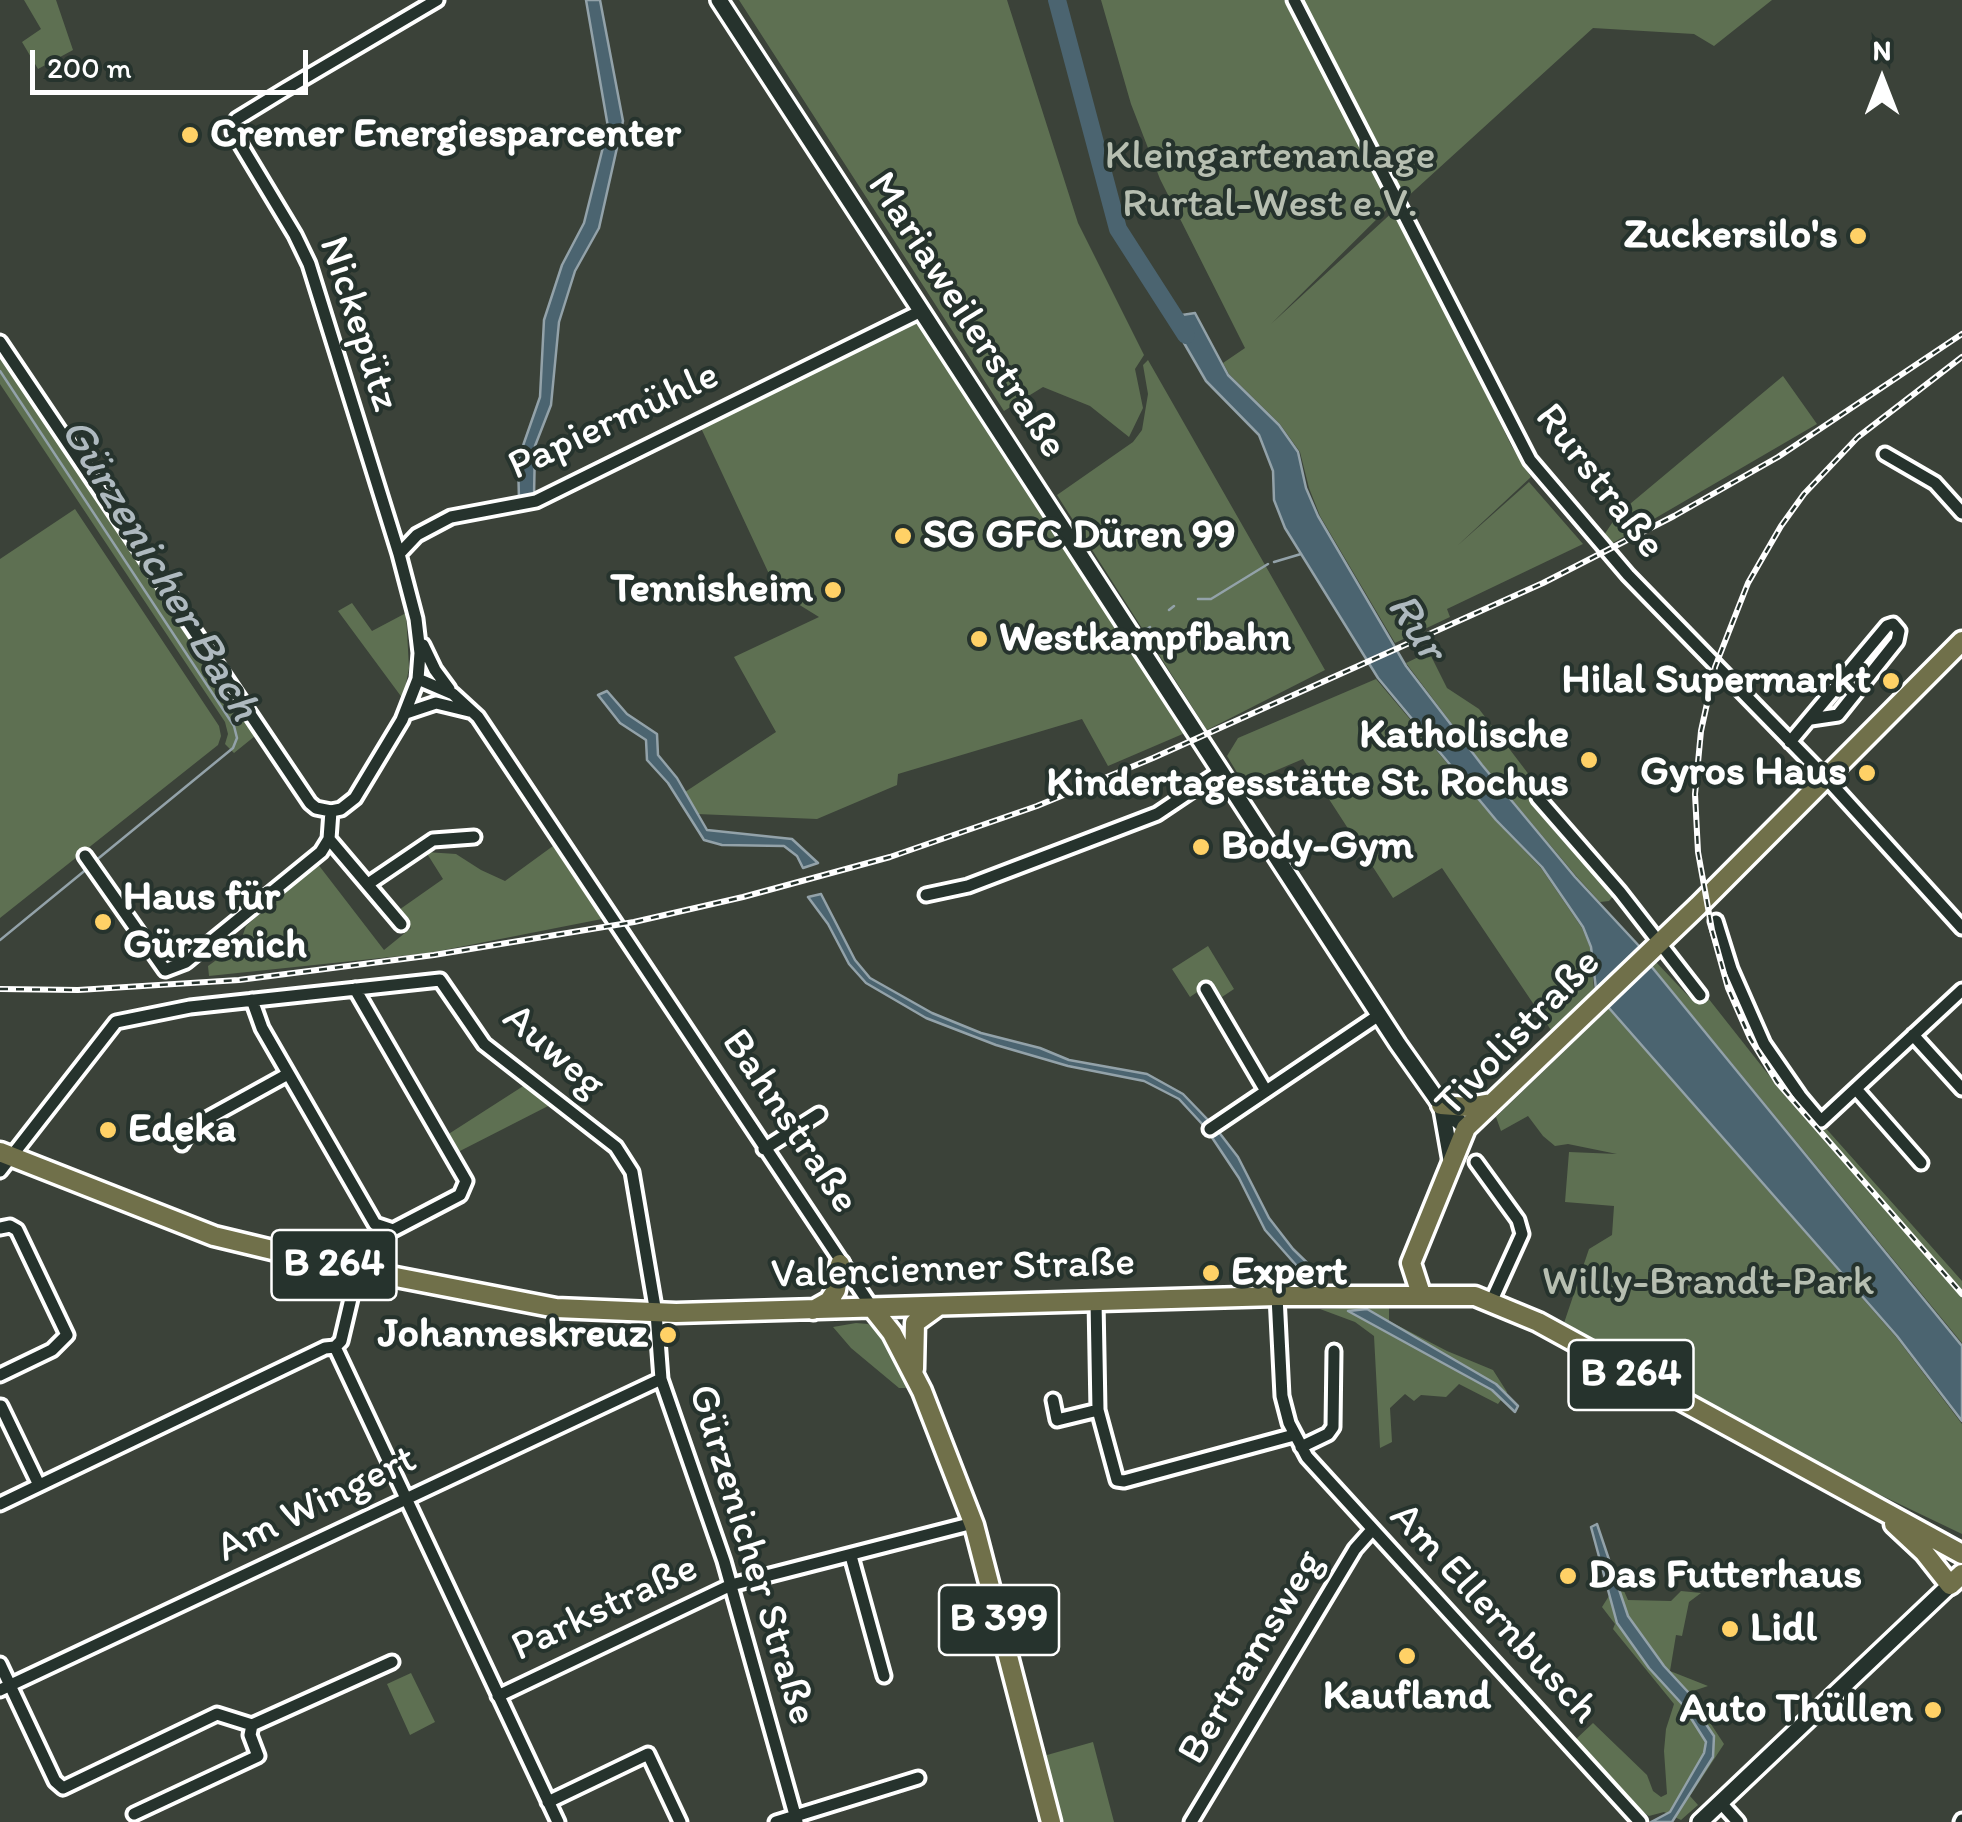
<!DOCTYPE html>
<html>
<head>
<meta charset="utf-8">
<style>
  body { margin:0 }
  #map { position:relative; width:1962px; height:1822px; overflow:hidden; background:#3b4239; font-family:Itim,sans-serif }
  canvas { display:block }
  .north { position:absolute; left:1832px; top:30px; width:100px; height:100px; -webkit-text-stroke:8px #26332d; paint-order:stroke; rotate:0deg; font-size:28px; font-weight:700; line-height:40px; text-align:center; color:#fff }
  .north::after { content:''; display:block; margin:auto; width:35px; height:45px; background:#fff; clip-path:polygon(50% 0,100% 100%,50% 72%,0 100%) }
  .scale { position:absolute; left:30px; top:50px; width:278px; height:45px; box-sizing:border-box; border:5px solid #fff; border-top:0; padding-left:12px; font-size:30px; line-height:35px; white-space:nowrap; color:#fff; -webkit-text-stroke:8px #26332d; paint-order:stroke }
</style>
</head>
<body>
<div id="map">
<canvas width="1962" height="1822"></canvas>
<div class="north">N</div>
<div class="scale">200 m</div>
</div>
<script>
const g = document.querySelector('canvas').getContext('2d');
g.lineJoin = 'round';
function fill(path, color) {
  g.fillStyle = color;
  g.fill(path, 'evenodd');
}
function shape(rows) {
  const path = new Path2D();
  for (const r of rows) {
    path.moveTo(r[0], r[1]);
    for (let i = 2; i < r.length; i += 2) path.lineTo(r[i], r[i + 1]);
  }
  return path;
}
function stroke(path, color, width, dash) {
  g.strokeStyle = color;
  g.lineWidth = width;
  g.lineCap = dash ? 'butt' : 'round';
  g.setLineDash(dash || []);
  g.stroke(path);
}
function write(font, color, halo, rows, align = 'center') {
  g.font = font + ' Itim,sans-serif';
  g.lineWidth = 8;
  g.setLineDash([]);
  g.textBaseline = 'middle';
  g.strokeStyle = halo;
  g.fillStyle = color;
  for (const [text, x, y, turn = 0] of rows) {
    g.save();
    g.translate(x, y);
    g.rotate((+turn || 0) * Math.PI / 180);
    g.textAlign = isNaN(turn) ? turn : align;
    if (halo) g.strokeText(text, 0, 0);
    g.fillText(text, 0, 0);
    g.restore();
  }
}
const green = shape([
  [24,0,56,0,73,50,38,69,22,42,41,29],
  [739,0,1007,0,1078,223,1144,355,1135,369,1143,408,1129,437,1090,406,1043,387,1004,411],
  [1101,0,1284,0,1392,204,1271,324,1396,209,1511,445,1531,477,1457,546,1529,482,1583,544,1447,609,1450,617,1395,643,1320,516,1309,488,1300,452,1280,424,1229,374,1223,363,1245,348,1160,179,1131,104],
  [1303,0,1772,0,1714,46,1694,34,1593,28,1405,199],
  [916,321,1185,733,1108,766,1082,719,898,774,897,785,817,819,697,814,685,792,776,732,734,657,819,617,777,591,701,428],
  [0,353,255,736,234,753,225,744,228,734,225,722,0,384],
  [1148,360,1325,670,1207,730,1057,495,1133,442,1142,430,1148,394,1143,365],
  [1783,376,1817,424,1611,544,1604,535,1618,514],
  [75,509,219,726,221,736,218,745,0,918,0,559],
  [352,603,372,631,406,613,409,668,403,699,338,611],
  [1429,652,1447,688,1479,709,1533,780,1528,791,1617,892,1609,901,1600,902,1577,877,1483,765,1406,663],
  [1376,679,1495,820,1541,868,1582,928,1590,947,1594,989,1551,1030,1442,868,1393,898,1303,759,1244,784,1227,756,1238,738],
  [553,846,602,919,429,953,209,976,208,966,240,943,246,926,317,863,384,950,411,928,396,912,443,879,426,852,456,854,481,870,505,881],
  [1208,946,1234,989,1222,997,1212,982,1190,997,1172,969],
  [1656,962,1693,1001,1708,998,1775,1083,1798,1097,1962,1281,1962,1343,1652,966],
  [1609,1008,1896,1337,1962,1424,1962,1534,1820,1466,1564,1323,1589,1249,1612,1235,1614,1206,1565,1202,1569,1152,1617,1154,1568,1144,1555,1146,1543,1136,1528,1116,1501,1131,1496,1117],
  [528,1083,554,1103,458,1152,447,1135],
  [1389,1306,1389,1321,1447,1351,1493,1370,1507,1392,1498,1404,1459,1384,1446,1397,1421,1395,1414,1401,1405,1394,1390,1408,1392,1442,1380,1448,1374,1336,1355,1322,1320,1309],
  [856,1323,868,1324,880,1332,911,1385,908,1388,899,1388,851,1348,833,1327],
  [1619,1580,1628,1600,1671,1601,1681,1591,1701,1593,1689,1602,1682,1636,1676,1635,1670,1671,1708,1686,1690,1692,1724,1744,1690,1796,1698,1805,1681,1820,1664,1812,1649,1816,1640,1810,1575,1740,1593,1723,1647,1775,1653,1791,1661,1797,1667,1794,1664,1751,1666,1729,1674,1704,1613,1629,1615,1624,1602,1607],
  [411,1673,435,1722,410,1735,387,1684],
  [1093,1742,1114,1822,1058,1822,1040,1757]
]);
const water = shape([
  [586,0,600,0,623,121,599,228,575,271,559,322,551,405,535,446,534,496,519,500,518,460,540,397,544,320,562,265,584,223,608,127,586,0],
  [1195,313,1228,375,1279,425,1298,452,1306,488,1318,516,1406,666,1482,765,1575,877,1640,947,1651,966,1962,1346,1962,1421,1897,1336,1609,1008,1596,989,1591,947,1583,927,1542,867,1496,820,1378,678,1285,528,1274,500,1273,471,1259,435,1206,381,1169,317,1195,313],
  [607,691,627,714,657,734,658,755,677,778,707,830,792,839,818,863,803,868,797,856,784,846,722,845,704,840,668,783,647,760,646,740,620,723,598,695,607,691],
  [821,894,855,960,870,978,932,1013,981,1033,1040,1048,1069,1060,1147,1074,1183,1094,1209,1121,1203,1125,1179,1099,1144,1081,1068,1066,996,1045,926,1018,866,983,849,964,828,924,808,897,821,894],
  [1218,1131,1238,1157,1269,1218,1293,1249,1327,1282,1311,1282,1265,1230,1239,1178,1211,1136,1218,1131],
  [1367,1309,1496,1384,1518,1406,1515,1412,1492,1390,1348,1311,1367,1309],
  [1597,1524,1628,1616,1664,1666,1688,1692,1689,1699,1714,1736,1713,1757,1672,1822,1651,1822,1670,1812,1704,1753,1706,1742,1682,1704,1649,1668,1617,1623,1591,1527,1597,1524]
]);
const stream = shape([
  [0,371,234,726,237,738,233,748,94,862],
  [1274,562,1301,554],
  [1198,599,1211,599,1268,564],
  [1169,610,1174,606],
  [1145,630,1150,627],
  [0,940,88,868]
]);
const river = shape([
  [1057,0,1118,229,1186,335]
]);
const street = shape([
  [1294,0,1530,460,1628,575,1826,778,1962,928],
  [0,342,310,803,316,808,331,811],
  [1885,454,1935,483,1962,513],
  [399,554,309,264,295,235,233,132,233,125,237,119,286,89,437,0],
  [423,645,435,670,449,689],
  [418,679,453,694,478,717,873,1309],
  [406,713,436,703,469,711],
  [1790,742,1887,626,1893,624,1899,631,1897,641,1838,715,1811,719],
  [1538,798,1620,892,1700,995],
  [329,839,401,924],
  [85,856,165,970,186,962,321,852,329,839,331,811,341,809,355,798,402,720,418,679,420,653,416,619,399,554,417,535,451,517,536,501,921,311],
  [368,884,433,840,474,837],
  [926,895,968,886,1157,814,1221,771],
  [1716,921,1731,969,1764,1044,1800,1096,1821,1121,1962,990],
  [1206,989,1266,1091],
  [252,1000,262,1028,375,1224,393,1230,460,1195,466,1181,355,989],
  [1913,1035,1962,1089],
  [1856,1089,1921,1163],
  [1210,1129,1379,1015],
  [182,1144,192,1127,288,1074],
  [764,1149,819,1114],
  [1476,1162,1518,1220,1522,1234,1492,1300],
  [0,1171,116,1022,190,1007,440,980,484,1044,616,1147,632,1172,656,1313,661,1379,724,1561,797,1822],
  [0,1228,10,1226,17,1230,67,1335,52,1350,0,1375],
  [358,1269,341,1341,335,1347,558,1822],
  [1277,1296,1282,1396,1289,1423,1307,1457,1640,1822],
  [1096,1301,1098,1410,1117,1480,1124,1481,1294,1435],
  [1053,1400,1057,1420,1098,1410],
  [1,1406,39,1485],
  [1301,1447,1328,1434,1333,1427,1334,1351],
  [0,1504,325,1348,335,1347],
  [851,1556,884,1676],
  [0,1664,55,1781,63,1788,217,1714,252,1725,392,1662],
  [0,1690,661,1379],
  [498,1696,731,1585,973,1523],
  [548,1802,648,1754,680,1822],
  [1720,1802,1738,1822],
  [134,1814,258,1756,250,1735,252,1725],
  [776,1822,918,1778],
  [1191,1822,1355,1549,1371,1531],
  [1961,1822,1962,1820]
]);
const secondary = shape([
  [719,0,1398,1044,1441,1105,1466,1128],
  [1442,1109,1451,1160],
  [1700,1822,1950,1585]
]);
const primary = shape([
  [1441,1105,1468,1107,1491,1103],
  [0,1152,214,1236,339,1266,556,1308,676,1313,1277,1296,1475,1296,1538,1322,1962,1554],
  [1421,1294,1411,1263,1466,1128,1698,906,1962,641],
  [873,1309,892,1333,922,1391,974,1525,1051,1822],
  [813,1310,829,1301,836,1290,840,1264],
  [914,1369,915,1323,937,1307],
  [1894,1524,1924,1552,1950,1585,1962,1574]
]);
const rail = shape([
  [1962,357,1858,437,1804,494,1781,526,1748,583,1715,667,1701,731,1695,794,1698,852,1712,930,1728,988,1750,1038,1777,1082,1962,1294],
  [0,989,78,990,239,980,434,955,634,922,743,897,890,857,1037,806,1153,758,1543,583,1674,516,1778,457,1962,334]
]);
const markers = [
  [190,135,10,"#ffd166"],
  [1858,236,10,"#ffd166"],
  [903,536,10,"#ffd166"],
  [833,590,10,"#ffd166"],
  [979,639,10,"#ffd166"],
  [1891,681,10,"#ffd166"],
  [1589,760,10,"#ffd166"],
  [1867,773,10,"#ffd166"],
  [1201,847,10,"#ffd166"],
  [103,922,10,"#ffd166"],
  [108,1130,10,"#ffd166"],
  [1211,1273,10,"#ffd166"],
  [668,1335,10,"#ffd166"],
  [1568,1576,10,"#ffd166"],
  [1730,1629,10,"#ffd166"],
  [1407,1656,10,"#ffd166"],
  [1933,1710,10,"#ffd166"]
];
const shields = [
  [334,1265,125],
  [1631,1375,125],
  [999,1620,120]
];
const shieldNames = [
  ["B 264",334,1265],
  ["B 264",1631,1375],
  ["B 399",999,1620]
];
const poiNames = [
  ["Cremer Energiesparcenter",210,135],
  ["Zuckersilo's",1838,236,"right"],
  ["SG GFC Düren 99",923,536],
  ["Tennisheim",813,590,"right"],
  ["Westkampfbahn",999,639],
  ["Hilal Supermarkt",1871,681,"right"],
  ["Katholische",1569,736,"right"],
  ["Kindertagesstätte St. Rochus",1569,784,"right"],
  ["Gyros Haus",1847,773,"right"],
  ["Body-Gym",1221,847],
  ["Haus für",123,898],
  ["Gürzenich",123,946],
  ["Edeka",128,1130],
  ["Expert",1231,1273],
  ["Johanneskreuz",648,1335,"right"],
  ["Das Futterhaus",1588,1576],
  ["Lidl",1750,1629],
  ["Kaufland",1407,1697,"center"],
  ["Auto Thüllen",1913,1710,"right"]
];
const parkNames = [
  ["Kleingartenanlage",1270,157],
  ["Rurtal-West e.V.",1270,205],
  ["Willy-Brandt-Park",1708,1283]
];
const streetNames = [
  ["Mariaweilerstraße",966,316,57],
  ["Nickepütz",358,324,72],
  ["Papiermühle",614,422,-25],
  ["Rurstraße",1599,482,52],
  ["Tivolistraße",1519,1034,-46],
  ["Auweg",553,1052,41],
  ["Bahnstraße",789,1122,56],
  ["Valencienner Straße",953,1270,-2],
  ["Am Wingert",317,1505,-26],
  ["Gürzenicher Straße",751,1555,73],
  ["Parkstraße",605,1609,-25],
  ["Am Ellernbusch",1493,1614,47],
  ["Bertramsweg",1252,1658,-59]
];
const waterNames = [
  ["Gürzenicher Bach",158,570,59],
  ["Rur",1415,628,57]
];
fill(green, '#5e7052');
fill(water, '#4b6470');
stroke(water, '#93a2a9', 2.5);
stroke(stream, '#93a2a9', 2.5);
stroke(river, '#4b6470', 18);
stroke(street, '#fff', 19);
stroke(secondary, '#fff', 22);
stroke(primary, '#fff', 25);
stroke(street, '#26332d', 11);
stroke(secondary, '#26332d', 15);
stroke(primary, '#70704a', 18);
stroke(rail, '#fff', 6);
stroke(rail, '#26332d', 2.5, [8]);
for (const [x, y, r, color] of markers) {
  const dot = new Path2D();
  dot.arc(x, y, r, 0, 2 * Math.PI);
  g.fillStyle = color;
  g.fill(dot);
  stroke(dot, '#26332d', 4);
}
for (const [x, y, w] of shields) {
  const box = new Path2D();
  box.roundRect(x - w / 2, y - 35, w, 70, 8);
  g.fillStyle = '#26332d';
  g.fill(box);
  stroke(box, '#fff', 2.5);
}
write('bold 40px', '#fff', null, shieldNames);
write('bold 42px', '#fff', '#26332d', poiNames, 'left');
write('42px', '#b7bfb1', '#26332d', parkNames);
write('42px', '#fff', '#26332d', streetNames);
write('italic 45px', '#aeb9bf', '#26332d', waterNames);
</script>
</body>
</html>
